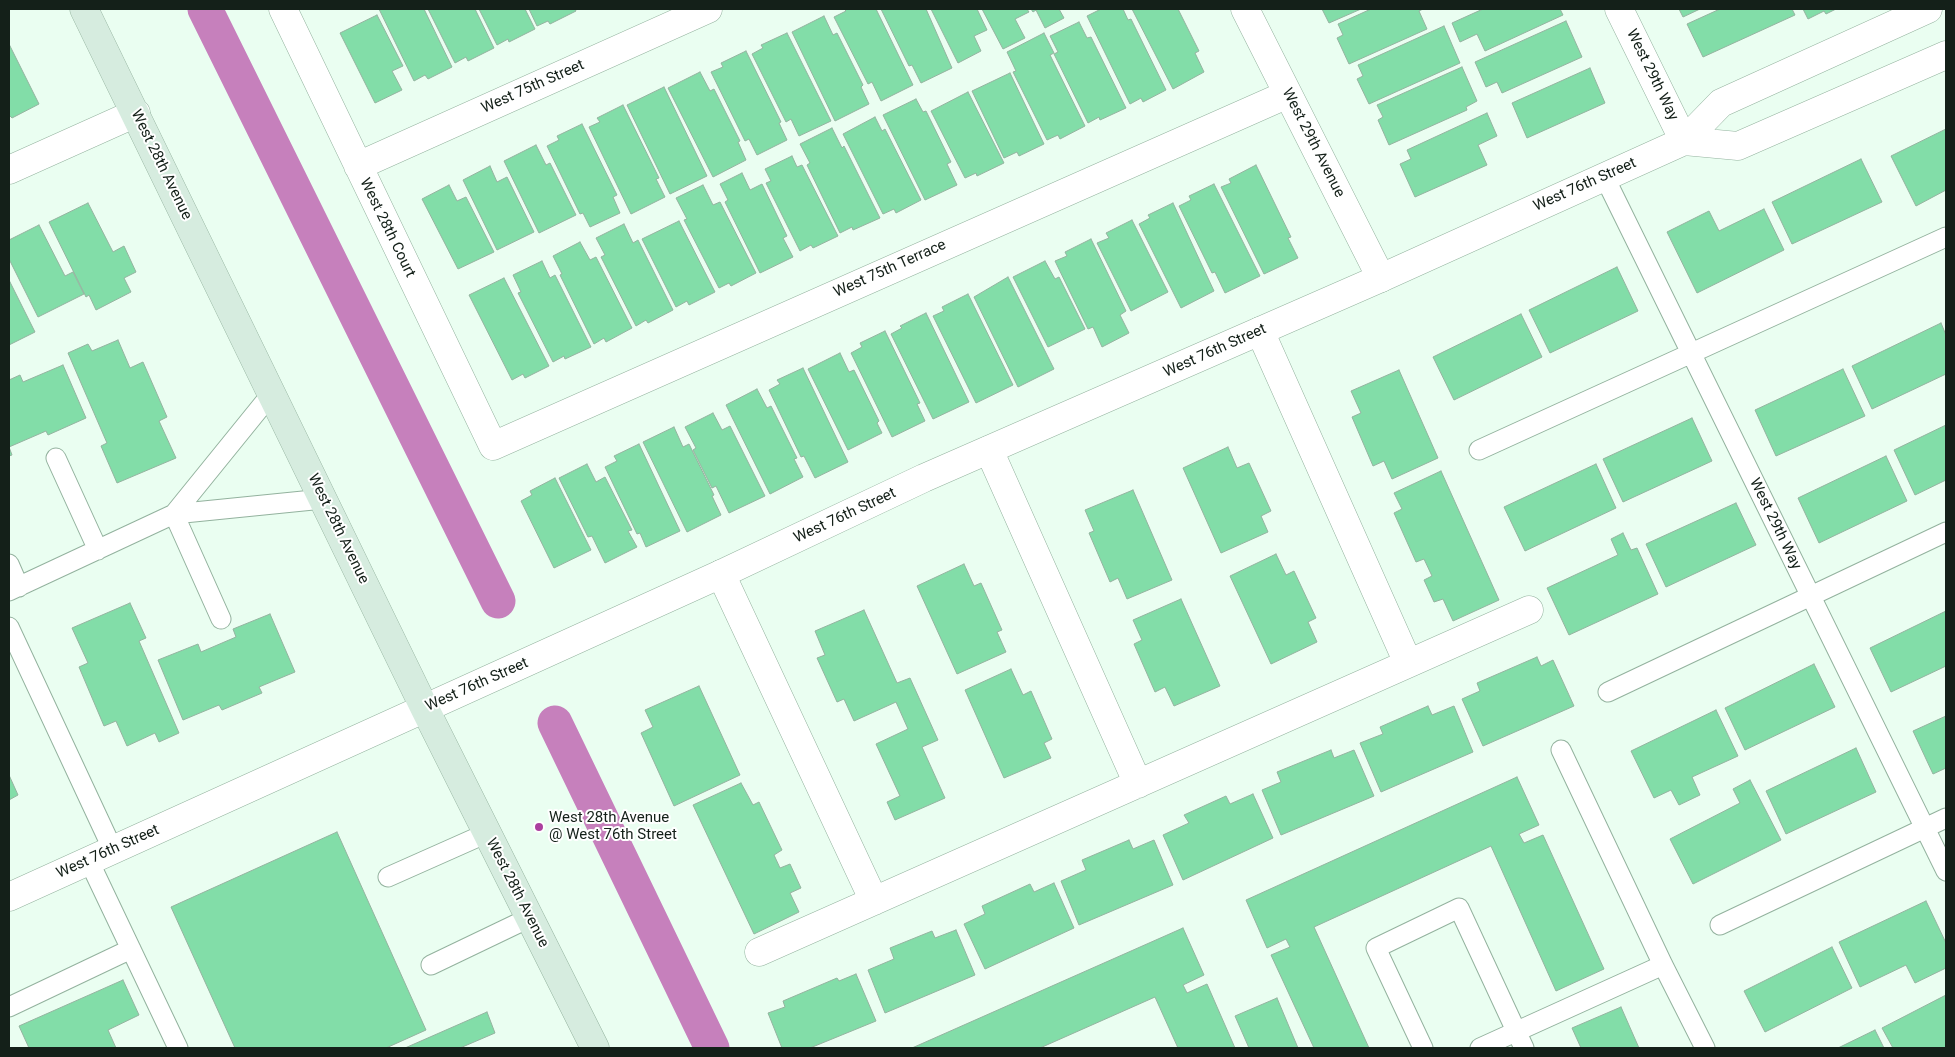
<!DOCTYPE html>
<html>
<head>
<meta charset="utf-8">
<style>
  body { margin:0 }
  #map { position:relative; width:1955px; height:1057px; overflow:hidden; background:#eafef1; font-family:Roboto,sans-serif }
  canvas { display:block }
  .frame { position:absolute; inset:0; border:10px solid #142019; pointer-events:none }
</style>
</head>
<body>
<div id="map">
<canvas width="1955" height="1057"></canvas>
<div class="frame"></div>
</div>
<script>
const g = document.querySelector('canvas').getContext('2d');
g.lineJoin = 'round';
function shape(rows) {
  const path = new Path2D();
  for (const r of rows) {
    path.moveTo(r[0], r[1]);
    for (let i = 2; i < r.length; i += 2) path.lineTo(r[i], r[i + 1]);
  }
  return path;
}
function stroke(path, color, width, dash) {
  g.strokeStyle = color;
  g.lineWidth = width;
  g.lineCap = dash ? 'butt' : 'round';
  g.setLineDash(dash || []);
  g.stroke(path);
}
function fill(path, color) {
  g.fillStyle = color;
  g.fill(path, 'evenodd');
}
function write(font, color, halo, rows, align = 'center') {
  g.font = font + ' Roboto,sans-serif';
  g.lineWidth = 4;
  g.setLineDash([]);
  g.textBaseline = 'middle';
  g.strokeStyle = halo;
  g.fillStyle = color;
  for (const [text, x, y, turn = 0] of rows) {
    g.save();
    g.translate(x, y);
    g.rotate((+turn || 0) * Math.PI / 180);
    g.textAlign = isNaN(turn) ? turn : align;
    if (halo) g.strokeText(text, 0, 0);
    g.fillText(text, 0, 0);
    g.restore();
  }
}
const canal = shape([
  [205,9,498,601],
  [555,723,712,1048]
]);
const building = shape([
  [379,9,424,9,452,67,428,79,425,75,414,81,379,9],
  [428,9,475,9,494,48,468,61,466,57,455,63,428,9],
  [479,9,525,9,535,29,509,42,508,39,497,45,479,9],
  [529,9,575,9,576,11,550,24,548,21,537,26,529,9],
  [844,9,876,9,913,85,881,101,872,82,868,84,834,17,846,11,844,9],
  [881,9,926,9,952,68,921,83,912,65,909,66,881,9],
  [931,9,977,9,987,30,974,36,981,51,958,63,931,9],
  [982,9,1027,9,1029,12,1015,19,1025,38,1003,49,982,9],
  [1031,9,1059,9,1064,18,1045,28,1036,10,1033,12,1031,9],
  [1101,9,1123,9,1128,20,1131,19,1166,90,1143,102,1141,98,1130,104,1087,16,1101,9],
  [1132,9,1178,9,1199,51,1195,53,1204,72,1173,89,1132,9],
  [1322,9,1361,9,1329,23,1322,9],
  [1371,9,1423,9,1419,11,1427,29,1349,64,1337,38,1343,35,1338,24,1371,9],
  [1483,9,1560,9,1563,15,1485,51,1477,34,1460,42,1452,23,1483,9],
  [1679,9,1700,9,1683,17,1679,9],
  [1720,9,1792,9,1795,15,1703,57,1687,24,1720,9],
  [1803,9,1836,9,1826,14,1824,11,1808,19,1803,9],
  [377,15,403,66,392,71,402,90,375,103,340,33,377,15],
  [824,16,833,35,837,33,863,85,861,87,869,104,835,121,792,32,824,16],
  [1566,21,1582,57,1502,93,1497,82,1486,87,1475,62,1566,21],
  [1079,22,1087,38,1091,37,1126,108,1100,120,1099,117,1088,123,1054,54,1058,52,1050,36,1079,22],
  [1444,26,1460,63,1369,104,1357,79,1363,76,1358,65,1444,26],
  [787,33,831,121,799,136,791,119,786,122,752,54,763,48,761,45,787,33],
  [1044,33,1054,53,1050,55,1085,126,1060,139,1058,135,1047,140,1013,72,1016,71,1007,52,1044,33],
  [9,44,39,104,12,118,9,115,9,44],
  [746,51,781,122,779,123,787,140,757,155,749,139,745,141,711,72,723,67,721,63,746,51],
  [1462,67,1477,101,1466,107,1467,110,1389,145,1378,120,1383,117,1377,105,1462,67],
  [1590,68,1605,103,1527,138,1512,103,1590,68],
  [700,72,710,91,714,89,740,141,738,142,746,160,713,177,668,88,700,72],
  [1010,73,1044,144,1019,156,1017,152,1004,158,972,91,1010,73],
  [664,87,707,176,670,194,627,105,664,87],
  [968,92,1004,163,977,176,976,173,965,178,931,111,968,92],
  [916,99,923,112,926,111,951,162,947,164,957,185,925,200,883,115,916,99],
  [623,105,659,178,656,179,665,197,631,214,589,127,600,122,597,118,623,105],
  [1487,113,1497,136,1478,145,1487,165,1415,197,1400,164,1411,159,1407,150,1487,113],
  [875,117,882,131,885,129,921,200,896,213,894,209,883,214,843,134,875,117],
  [582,124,617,195,613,197,620,213,590,227,583,213,580,214,547,146,559,140,557,136,582,124],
  [832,128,842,148,844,146,880,218,853,230,852,227,840,233,807,165,810,163,800,144,832,128],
  [1946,129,1946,190,1916,206,1891,156,1946,129],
  [536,145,546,165,550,163,576,215,539,233,504,161,536,145],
  [792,156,797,167,802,165,838,236,813,248,811,245,800,251,766,183,771,181,765,169,792,156],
  [1861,159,1882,202,1792,244,1772,202,1861,159],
  [1256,165,1291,237,1288,238,1298,258,1264,274,1221,187,1231,183,1229,179,1256,165],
  [490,166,497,182,507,177,534,232,497,250,463,180,490,166],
  [742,173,750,190,762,184,787,236,783,238,793,257,760,273,725,202,728,200,720,184,742,173],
  [1214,184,1260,276,1225,293,1215,272,1212,273,1179,206,1191,200,1189,196,1214,184],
  [449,185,457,201,466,197,494,252,458,269,422,199,449,185],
  [703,185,713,205,720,202,756,273,731,286,729,283,719,288,684,220,687,219,676,198,703,185],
  [88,203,113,252,124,246,136,272,124,278,131,292,96,310,89,295,86,297,49,222,88,203],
  [1173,203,1214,291,1181,308,1139,224,1150,218,1148,215,1173,203],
  [1764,209,1784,250,1697,293,1667,232,1709,211,1719,231,1764,209],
  [1132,220,1168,292,1131,311,1097,243,1109,238,1106,233,1132,220],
  [679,221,715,292,689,305,687,301,676,307,642,239,679,221],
  [624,224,633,243,638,240,673,310,648,323,646,320,636,326,601,257,605,255,596,238,624,224],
  [39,225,65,276,73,272,84,294,38,317,9,259,9,240,39,225],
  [1091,239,1126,311,1120,315,1129,333,1102,347,1093,327,1088,329,1055,261,1067,256,1065,252,1091,239],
  [580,242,590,260,596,257,632,328,606,342,604,338,594,344,560,275,562,274,553,256,580,242],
  [542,261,550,278,555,275,591,347,565,359,564,356,553,362,518,293,521,292,513,275,542,261],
  [1045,261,1055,279,1059,277,1085,329,1048,347,1013,277,1045,261],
  [1617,267,1638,311,1550,353,1529,310,1617,267],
  [1008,277,1054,369,1018,387,974,297,1008,277],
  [504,278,549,366,525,378,523,374,512,380,469,295,504,278],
  [9,280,35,332,9,345,9,280],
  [968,294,1013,385,976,403,933,316,944,311,942,307,968,294],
  [926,313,969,402,933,419,891,334,902,328,900,326,926,313],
  [1521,314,1542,357,1454,400,1433,357,1521,314],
  [1941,323,1946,335,1946,374,1872,409,1852,366,1941,323],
  [885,331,920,403,917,404,925,421,892,437,851,353,862,347,860,343,885,331],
  [118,340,130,368,143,362,167,417,159,421,176,458,117,483,101,446,107,443,68,353,88,344,92,351,118,340],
  [840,353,849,372,854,370,879,421,877,423,882,433,848,450,808,369,840,353],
  [63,365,86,418,48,435,46,431,9,447,12,455,9,456,9,380,20,375,23,382,63,365],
  [803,368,848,462,815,478,804,456,801,457,769,390,780,384,777,380,803,368],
  [1843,369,1865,416,1776,456,1755,410,1843,369],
  [1399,370,1438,458,1392,479,1384,461,1373,466,1352,417,1361,413,1351,391,1399,370],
  [757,389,767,408,771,406,797,458,794,459,803,477,770,494,726,405,757,389],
  [713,413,722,430,730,426,765,496,729,513,716,486,712,488,693,450,696,448,685,427,713,413],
  [1692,418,1712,461,1623,502,1603,459,1692,418],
  [1946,425,1946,480,1915,495,1894,450,1946,425],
  [674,427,683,447,689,444,714,495,712,496,721,515,687,532,643,442,674,427],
  [639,444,680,531,646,547,640,533,637,534,605,467,617,461,614,456,639,444],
  [1228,447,1237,468,1249,463,1271,511,1261,516,1268,532,1221,553,1183,468,1228,447],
  [1886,456,1907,501,1819,543,1798,498,1886,456],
  [587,464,596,482,605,477,632,530,628,531,637,547,605,563,592,536,588,537,559,478,587,464],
  [1596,464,1616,508,1525,551,1504,507,1596,464],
  [1441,471,1499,600,1453,621,1443,599,1434,602,1424,580,1432,576,1424,559,1416,562,1394,513,1402,509,1394,493,1441,471],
  [555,478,591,550,554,568,521,501,532,495,530,491,555,478],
  [1133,490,1172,580,1127,599,1118,578,1110,582,1089,533,1094,531,1085,510,1133,490],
  [1736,503,1756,545,1666,587,1646,544,1736,503],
  [1623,533,1631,550,1637,548,1658,594,1569,635,1547,588,1618,555,1611,539,1623,533],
  [1276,554,1286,575,1294,571,1316,618,1308,622,1317,642,1271,664,1230,576,1276,554],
  [964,564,974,586,981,583,1002,630,997,632,1006,652,957,674,917,586,964,564],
  [1181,599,1220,686,1174,706,1165,687,1155,692,1134,644,1142,640,1133,620,1181,599],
  [130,603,146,638,139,641,179,733,159,742,155,733,127,746,116,721,104,726,79,667,88,663,72,628,130,603],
  [864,610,897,683,910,678,938,740,922,747,945,798,895,820,887,802,900,796,876,744,908,729,896,702,854,721,844,699,837,702,817,658,825,655,815,631,864,610],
  [1946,611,1946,666,1891,692,1870,648,1946,611],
  [270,614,295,672,259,687,262,693,222,710,219,705,183,720,158,660,198,644,201,652,236,637,233,629,270,614],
  [1537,657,1541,666,1553,660,1574,706,1483,746,1462,699,1480,691,1477,683,1537,657],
  [1814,664,1835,707,1745,750,1725,708,1814,664],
  [1011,669,1023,695,1031,691,1052,739,1044,743,1051,758,1004,778,965,690,1011,669],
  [699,686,740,775,674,806,641,733,653,727,645,710,699,686],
  [1428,706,1432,715,1454,706,1473,752,1381,792,1360,743,1383,734,1380,727,1428,706],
  [1716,710,1738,756,1692,777,1700,795,1679,805,1671,790,1654,798,1631,751,1716,710],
  [1946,716,1946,768,1933,774,1913,731,1946,716],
  [1856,748,1876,792,1786,834,1766,791,1856,748],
  [1331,750,1334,758,1354,750,1374,796,1281,835,1262,790,1281,782,1277,772,1331,750],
  [9,775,18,795,9,800,9,775],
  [1517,777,1539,825,1519,834,1524,843,1543,835,1604,969,1556,991,1491,846,1314,927,1369,1048,1314,1048,1271,955,1290,947,1286,939,1267,948,1246,900,1517,777],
  [1750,780,1781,840,1693,884,1670,839,1740,803,1733,789,1750,780],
  [741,783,753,805,759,802,782,850,774,855,780,868,790,864,801,888,790,893,799,912,754,934,693,805,741,783],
  [1253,794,1273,838,1183,880,1163,835,1189,823,1184,815,1226,796,1230,804,1253,794],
  [337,832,426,1030,386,1048,235,1048,171,907,337,832],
  [1129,840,1133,849,1154,840,1173,885,1079,925,1061,881,1086,870,1082,860,1129,840],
  [1054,883,1074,928,985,969,964,924,985,914,982,906,1030,884,1034,892,1054,883],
  [1926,901,1946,943,1946,968,1915,983,1906,965,1860,987,1839,942,1926,901],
  [1183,928,1204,975,1183,985,1187,993,1207,984,1235,1048,1178,1048,1155,997,1040,1048,912,1048,1183,928],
  [956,930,975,975,885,1013,868,970,894,959,890,948,932,931,935,938,956,930],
  [1832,947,1852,988,1765,1032,1744,991,1832,947],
  [856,974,876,1021,810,1048,782,1048,768,1013,785,1007,783,1001,837,978,839,981,856,974],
  [123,980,139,1015,108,1030,116,1048,29,1048,19,1026,123,980],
  [1946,995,1946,1048,1893,1048,1882,1028,1946,995],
  [1277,998,1298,1048,1249,1048,1235,1016,1277,998],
  [1621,1007,1639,1048,1581,1048,1572,1028,1621,1007],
  [487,1012,495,1033,460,1048,405,1048,487,1012],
  [1875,1030,1884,1048,1838,1048,1875,1030]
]);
const service = shape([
  [1604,176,1946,871],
  [1479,450,1946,237],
  [56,458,98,550],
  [174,514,272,393],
  [174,514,221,619],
  [9,564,19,587],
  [9,591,174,514,323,499],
  [9,627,113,850],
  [1608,692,1946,532],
  [1561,750,1663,965,1705,1048],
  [89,861,178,1048],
  [388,877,487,833],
  [1720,925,1946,818],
  [431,965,529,918],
  [9,1007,131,949],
  [1423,1048,1376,948,1459,908,1524,1048],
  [1480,1048,1663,965]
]);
const minor = shape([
  [283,9,493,446,1288,94],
  [1245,9,1381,278],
  [1619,9,1684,141],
  [358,166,708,9],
  [9,170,136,113],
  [1260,331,1408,663],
  [989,450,1138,784],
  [721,574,874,901],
  [759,952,1529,610]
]);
const tertiary = shape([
  [1684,141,1738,146,1946,55],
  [9,897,721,574,924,478,1381,278,1684,141,1721,103,1928,9]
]);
const secondary = shape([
  [84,9,425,709,595,1048]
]);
const markers = [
  [539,827,5,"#ab3f9f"]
];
const streetNames = [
  ["West 29th Way",1652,75,64],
  ["West 75th Street",533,87,-24],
  ["West 29th Avenue",1313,143,63],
  ["West 28th Avenue",161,165,64],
  ["West 76th Street",1585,185,-24],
  ["West 28th Court",387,228,64],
  ["West 75th Terrace",890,269,-24],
  ["West 76th Street",1215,351,-24],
  ["West 76th Street",845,516,-25],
  ["West 29th Way",1775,524,64],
  ["West 28th Avenue",338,529,64],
  ["West 76th Street",477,685,-24],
  ["West 76th Street",108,852,-24],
  ["West 28th Avenue",517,893,63]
];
const poiNames = [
  ["West 28th Avenue",549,818],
  ["@ West 76th Street",549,835]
];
stroke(canal, '#c680bc', 35);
fill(building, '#82dda8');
stroke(building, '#94b39f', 1);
stroke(service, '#93b29e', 21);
stroke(minor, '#93b29e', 29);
stroke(tertiary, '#93b29e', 29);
stroke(secondary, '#93b29e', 29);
stroke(service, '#fff', 19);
stroke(minor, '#fff', 28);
stroke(tertiary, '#fff', 28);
stroke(secondary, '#d6ecdf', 28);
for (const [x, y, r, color] of markers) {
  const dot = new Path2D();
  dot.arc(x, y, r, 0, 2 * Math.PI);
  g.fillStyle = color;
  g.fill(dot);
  stroke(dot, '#fff', 2);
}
write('15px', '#142019', '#fff', streetNames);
write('15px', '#142019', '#fff', poiNames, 'left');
</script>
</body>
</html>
